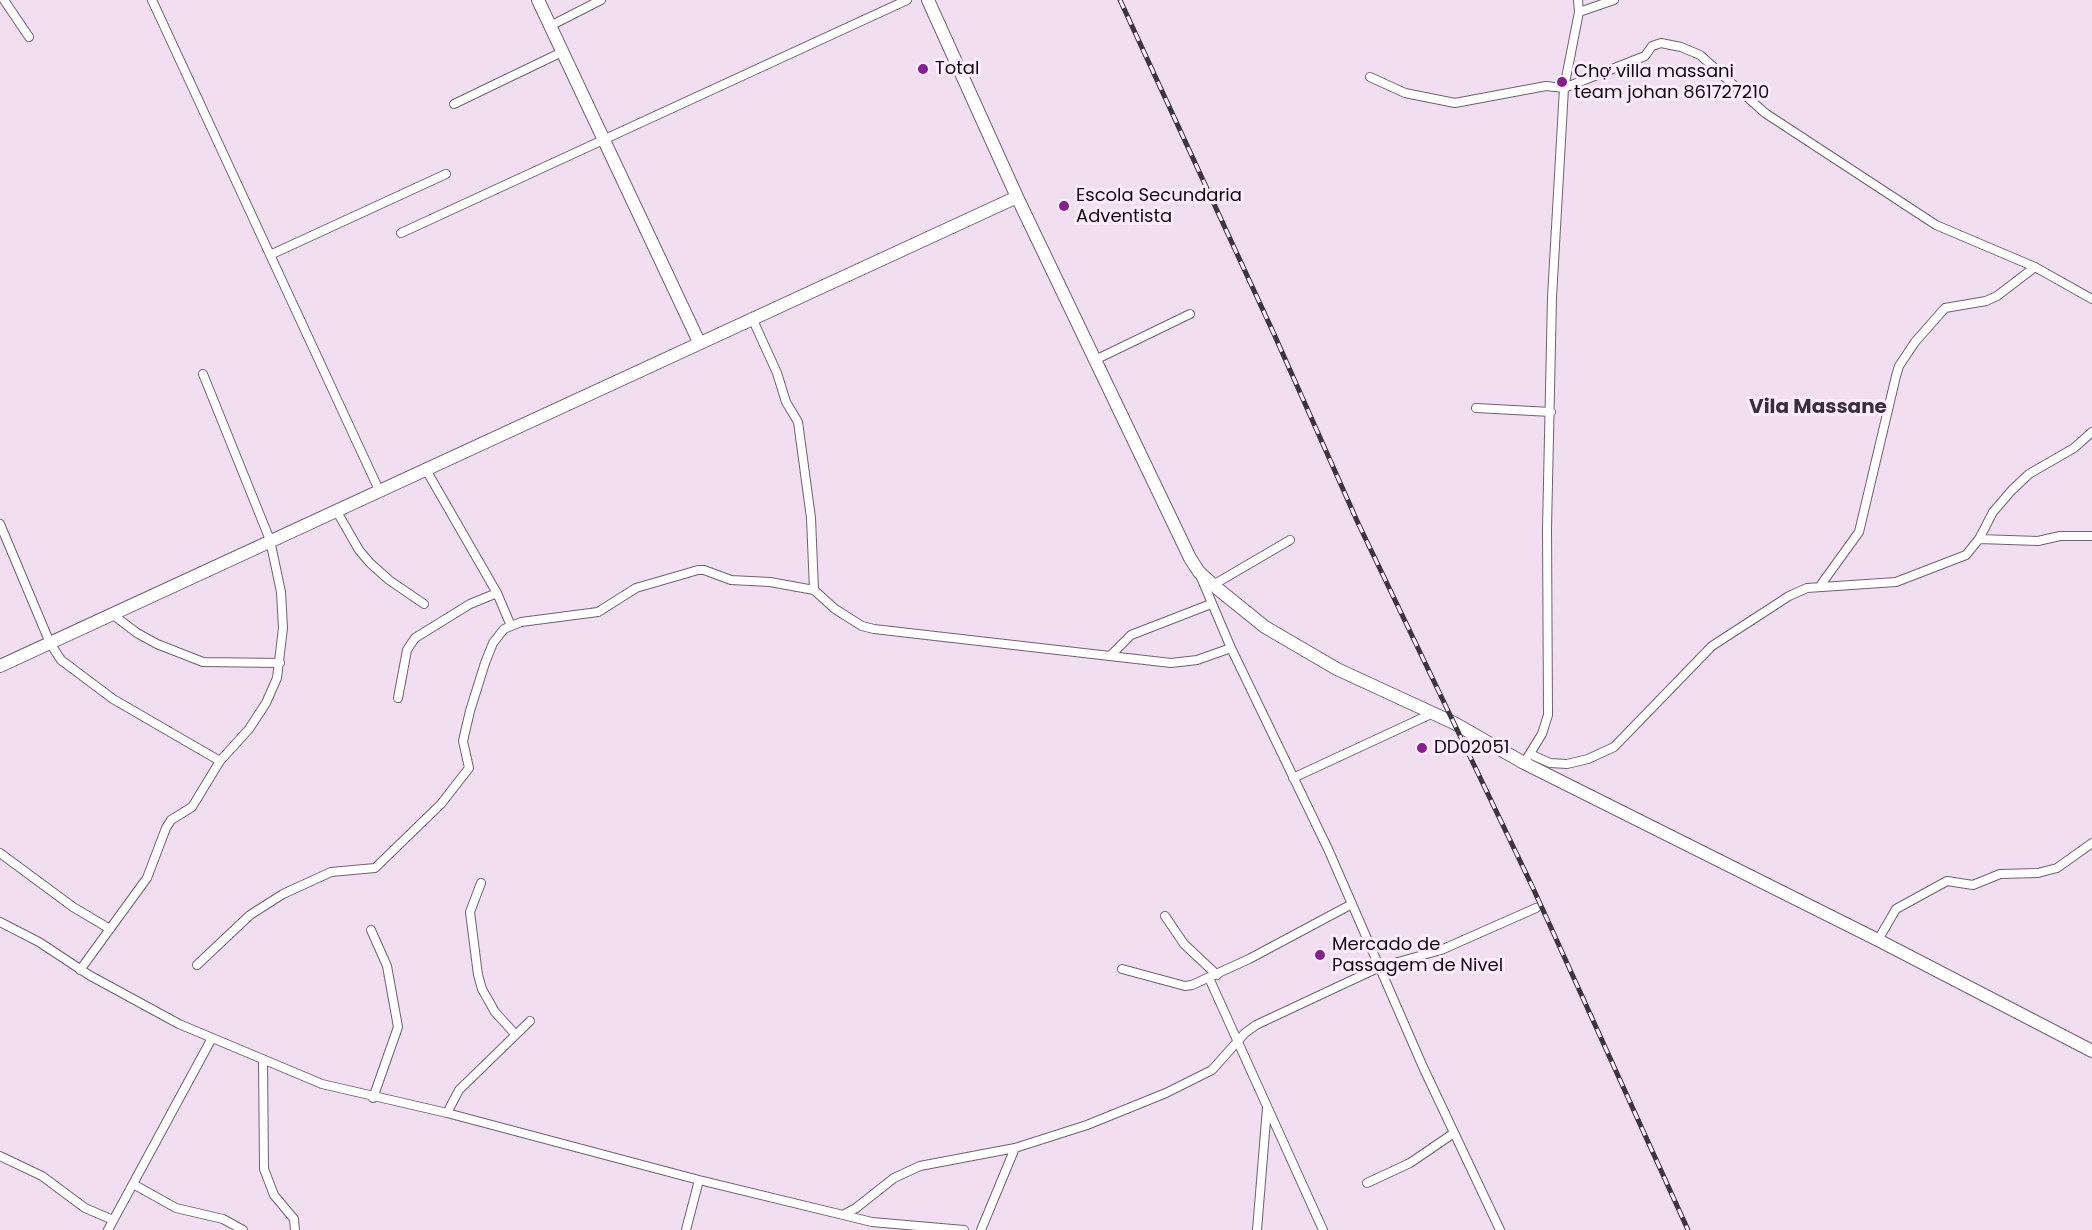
<!DOCTYPE html>
<html>
<head>
<meta charset="utf-8">
<style>
  body { margin:0 }
  canvas { display:block; background:#f1dff1 }
</style>
</head>
<body>
<canvas width="2092" height="1230"></canvas>
<script>
const g = document.querySelector('canvas').getContext('2d');
g.lineJoin = 'round';
function shape(rows) {
  const path = new Path2D();
  for (const r of rows) {
    path.moveTo(r[0], r[1]);
    for (let i = 2; i < r.length; i += 2) path.lineTo(r[i], r[i + 1]);
  }
  return path;
}
function stroke(path, color, width, dash) {
  g.strokeStyle = color;
  g.lineWidth = width;
  g.lineCap = dash ? 'butt' : 'round';
  g.setLineDash(dash || []);
  g.stroke(path);
}
function write(font, color, halo, rows, align = 'center') {
  g.font = font + ' Poppins,sans-serif';
  g.lineWidth = 6;
  g.setLineDash([]);
  g.textBaseline = 'middle';
  g.strokeStyle = halo;
  g.fillStyle = color;
  for (const [text, x, y, turn = 0] of rows) {
    g.save();
    g.translate(x, y);
    g.rotate((+turn || 0) * Math.PI / 180);
    g.textAlign = isNaN(turn) ? turn : align;
    if (halo) g.strokeText(text, 0, 0);
    g.fillText(text, 0, 0);
    g.restore();
  }
}
const street = shape([
  [4,0,29,37],
  [152,0,379,490],
  [1579,12,1614,0],
  [550,26,601,0],
  [1370,77,1405,93,1455,103,1546,86,1564,88,1645,56,1652,46,1661,43,1681,47,1700,55,1765,113,1936,225,2035,267,2092,299],
  [454,104,562,52],
  [401,233,907,0],
  [270,255,446,174],
  [752,318,777,373,786,402,798,422,811,518,814,590,835,609,862,626,874,629,1171,663,1197,660,1231,648],
  [1095,360,1190,314],
  [1476,408,1551,412],
  [425,468,497,593,511,626],
  [336,510,359,550,370,563,389,580,424,604],
  [0,524,50,643,61,660,113,699,220,761],
  [1979,539,2038,541,2060,536,2092,536],
  [1200,575,1231,648,1328,849,1423,1067,1500,1230],
  [1213,585,1290,540],
  [1820,586,1859,532,1896,376,1899,366,1915,342,1945,308,1986,301,1997,296,2035,267],
  [112,614,137,633,157,644,203,662,280,663],
  [1111,655,1131,635,1211,604],
  [398,698,407,650,415,638,470,604,497,593],
  [1530,754,1550,763,1567,764,1588,759,1614,747,1712,646,1789,596,1807,588,1896,582,1966,555,1979,539,1993,512,2012,490,2029,474,2074,448,2092,432],
  [1524,763,1542,734,1548,715,1547,529,1552,297,1564,88,1579,12,1578,0],
  [1293,778,1431,714],
  [0,853,73,907,110,929],
  [481,883,470,912,478,975,482,989,495,1012,515,1034],
  [1165,916,1184,944,1217,975],
  [0,922,39,942,89,975,179,1024,322,1084,447,1113,699,1180,872,1222,964,1230],
  [371,930,387,966,398,1027,373,1098],
  [1878,940,1896,909,1947,881,1973,885,2000,874,2038,873,2057,868,2092,843],
  [197,965,250,915,283,894,331,872,375,868,441,804,469,768,463,741,470,711,485,663,493,643,504,629,521,622,598,612,636,588,698,570,704,570,731,580,770,582,814,590],
  [1122,969,1185,986,1192,985,1249,959,1352,904],
  [80,970,147,878,166,828,171,820,192,807,220,761,249,729,266,703,277,678,283,628,281,592,270,540,203,374],
  [1209,978,1323,1230],
  [263,1060,264,1169,274,1195,294,1219,295,1230],
  [447,1113,459,1090,530,1021],
  [0,1156,42,1176,85,1208,113,1220],
  [1367,1183,1410,1163,1454,1133],
  [133,1184,176,1208,223,1219,243,1230],
  [843,1215,856,1208,894,1178,920,1166,1015,1148,1087,1125,1166,1093,1212,1070,1245,1033,1256,1025,1380,967,1441,950,1536,908],
  [108,1230,212,1038],
  [686,1230,699,1180],
  [981,1230,1015,1148],
  [1257,1230,1267,1108]
]);
const secondary = shape([
  [538,0,699,342],
  [928,0,1017,197,1190,558,1199,572,1213,585,1265,627,1337,669,1454,723,1524,763,1878,940,2092,1051],
  [0,666,1017,197]
]);
const rail = shape([
  [1120,0,1274,334,1358,523,1533,888,1688,1230]
]);
const markers = [
  [923,69,6,"#842089"],
  [1562,82,6,"#842089"],
  [1064,206,6,"#842089"],
  [1422,748,6,"#842089"],
  [1320,955,6,"#842089"]
];
const poiNames = [
  ["Total",935,69],
  ["Chợ villa massani",1574,72],
  ["team johan 861727210",1574,93],
  ["Escola Secundaria",1076,196],
  ["Adventista",1076,217],
  ["DD02051",1434,748],
  ["Mercado de",1332,945],
  ["Passagem de Nivel",1332,966]
];
const neighbourhoodNames = [
  ["Vila Massane",1818,408]
];
stroke(street, '#716171', 10);
stroke(secondary, '#716171', 14);
stroke(street, '#fff', 8);
stroke(secondary, '#fff', 12);
stroke(rail, '#3d353d', 5);
stroke(rail, '#feecfe', 3, [9]);
for (const [x, y, r, color] of markers) {
  const dot = new Path2D();
  dot.arc(x, y, r, 0, 2 * Math.PI);
  g.fillStyle = color;
  g.fill(dot);
  stroke(dot, '#feecfe', 2);
}
write('18px', '#100a10', '#feecfe', poiNames, 'left');
write('bold 20px', '#3b2e3c', '#feecfe', neighbourhoodNames);
</script>
</body>
</html>
